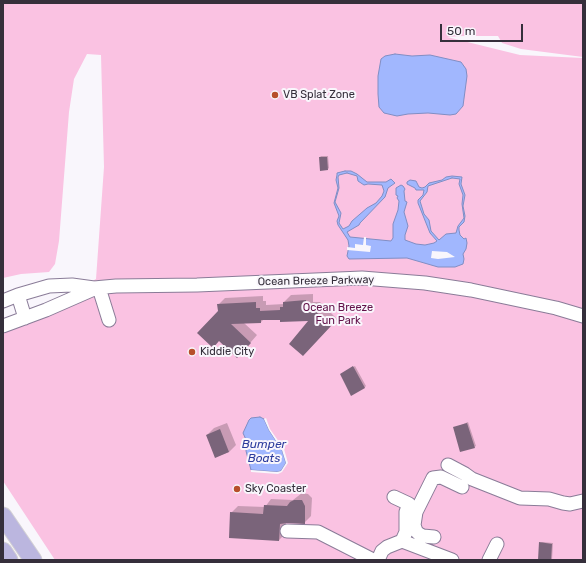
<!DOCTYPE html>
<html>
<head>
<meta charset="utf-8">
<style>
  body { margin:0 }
  #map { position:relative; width:586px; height:563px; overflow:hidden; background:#f9f6fc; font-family:Rubik,sans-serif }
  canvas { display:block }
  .frame { position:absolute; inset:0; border:4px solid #352f3b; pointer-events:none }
  .scale { position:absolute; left:440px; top:24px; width:83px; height:18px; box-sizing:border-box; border:2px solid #352f3b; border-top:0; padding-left:5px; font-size:12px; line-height:14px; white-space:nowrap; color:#352f3b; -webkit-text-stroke:3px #f9f6fc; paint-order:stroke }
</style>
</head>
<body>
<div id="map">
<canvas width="586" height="563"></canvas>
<div class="frame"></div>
<div class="scale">50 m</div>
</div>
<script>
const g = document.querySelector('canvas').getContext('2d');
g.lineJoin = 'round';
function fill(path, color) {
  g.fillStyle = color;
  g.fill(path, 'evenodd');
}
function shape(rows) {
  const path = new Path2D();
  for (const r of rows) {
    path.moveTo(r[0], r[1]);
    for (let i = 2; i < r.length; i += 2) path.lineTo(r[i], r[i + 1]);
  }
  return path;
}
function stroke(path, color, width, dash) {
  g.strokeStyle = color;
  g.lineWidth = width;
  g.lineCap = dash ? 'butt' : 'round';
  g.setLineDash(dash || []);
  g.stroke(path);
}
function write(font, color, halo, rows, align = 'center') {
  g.font = font + ' Rubik,sans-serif';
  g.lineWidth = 4;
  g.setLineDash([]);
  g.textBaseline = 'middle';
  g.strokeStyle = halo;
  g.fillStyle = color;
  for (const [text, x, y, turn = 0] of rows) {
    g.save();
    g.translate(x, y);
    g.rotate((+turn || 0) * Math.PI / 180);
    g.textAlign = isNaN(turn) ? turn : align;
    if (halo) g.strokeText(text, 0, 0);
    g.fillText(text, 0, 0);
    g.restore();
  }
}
const green = shape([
  [3,3,583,3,583,57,521,49,502,43,498,36,463,36,447,37,520,55,583,58,583,560,55,560,3,481,3,329,96,279,104,167,101,55,87,54,74,79,69,112,59,241,55,264,49,272,21,274,3,278]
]);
const water = shape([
  [395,54,412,56,430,55,461,62,466,69,467,76,463,106,456,114,450,115,428,113,408,114,397,116,384,113,379,107,378,94,378,76,381,59,385,56,395,54],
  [345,171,351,171,357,174,367,182,386,182,391,179,395,183,388,188,385,197,360,223,359,225,347,232,350,237,391,241,393,238,393,224,398,210,399,201,397,198,398,196,396,195,396,188,401,185,403,186,405,189,404,191,405,201,407,202,404,212,408,226,405,235,405,240,416,244,425,245,434,243,437,241,430,233,418,203,418,200,423,195,424,190,416,190,415,188,407,184,407,182,410,180,416,181,419,187,422,188,425,187,429,183,442,180,446,177,452,176,462,177,461,184,465,195,463,206,465,216,464,222,459,227,459,230,460,235,464,239,466,238,467,243,466,249,463,254,464,259,463,264,455,267,438,267,407,258,349,259,347,256,349,246,348,240,338,225,337,221,339,216,334,203,338,188,336,180,337,175,337,173,345,171],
  [347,173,357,176,358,181,364,185,368,184,382,185,384,191,382,196,376,203,367,208,352,221,349,226,343,229,339,223,341,213,335,202,339,188,338,177,339,175,347,173],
  [452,178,460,179,459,184,463,195,462,204,464,218,458,226,456,233,446,234,439,240,431,231,429,220,424,214,420,201,427,192,428,186,452,178],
  [260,417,264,419,269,430,282,450,286,463,281,471,277,472,251,470,246,451,247,442,243,433,249,420,251,418,260,417]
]);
const pier = shape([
  [364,237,366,237,366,245,371,246,370,252,347,250,347,247,355,248,355,244,363,245],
  [432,251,447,252,455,257,438,259,431,258],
  [266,418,270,429,284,449,288,463,282,472,278,474,251,472,251,470,277,472,281,471,286,463,282,450,269,430,264,419]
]);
const shadow = shape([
  [321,156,328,156,329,168,328,169,320,157],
  [313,294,313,302,320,302,337,319,303,355,310,320,264,319,261,322,244,323,257,335,244,350,219,340,218,305,225,298,263,296,263,301,266,301,266,305,284,304,284,302,291,295],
  [355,366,366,386,364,388,341,374],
  [468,422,476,446,474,447,454,428],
  [227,423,236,445,229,452,216,457,207,435,214,428],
  [302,493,308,494,312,498,311,516,304,523,286,522,286,533,279,540,231,513,238,506,265,507,271,499,293,500],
  [542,542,553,543,552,560,539,560,540,543]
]);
const building = shape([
  [319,157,327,157,328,170,320,171],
  [306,300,307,309,313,309,331,326,303,356,289,344,308,321,280,322,280,320,261,320,261,323,231,324,251,343,237,358,219,341,213,348,197,333,218,311,217,304,256,302,256,308,260,308,260,311,280,310,280,307,283,307,283,302],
  [353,366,365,388,351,396,340,374],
  [467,423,475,448,460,452,453,427],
  [220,429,229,452,215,458,206,435],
  [294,500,302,500,305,506,305,524,287,523,280,524,279,541,229,538,230,512,263,514,264,505,287,506,290,502],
  [539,542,552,544,551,560,538,560]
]);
const minor = shape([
  [99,288,109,320],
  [18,295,25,318],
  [3,301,18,295,49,286,72,285,94,288,116,286,197,285,362,278,425,283,471,290,556,308,583,316],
  [3,326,46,310,94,289],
  [448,465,465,474,472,479,520,498,549,499,563,503,570,504,583,501],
  [287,531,318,532,373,560],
  [434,537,423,536,419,534,416,531,414,525,416,512,433,478,441,477,462,487],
  [402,541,452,560],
  [378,560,382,551,387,547,402,541,406,532,406,512,409,504,394,497],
  [489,560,497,544]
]);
const major = shape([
  [3,516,33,560],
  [3,551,9,560]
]);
const markers = [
  [275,95,4,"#b74f2b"],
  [192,352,4,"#b74f2b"],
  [237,489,4,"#b74f2b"]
];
const poiNames = [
  ["VB Splat Zone",283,95],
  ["Kiddie City",200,352],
  ["Sky Coaster",245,489]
];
const streetNames = [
  ["Ocean Breeze Parkway",316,281,-1]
];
const parkNames = [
  ["Ocean Breeze",338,308],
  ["Fun Park",338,321]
];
const waterNames = [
  ["Bumper",264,445],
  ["Boats",264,459]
];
fill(green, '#fac2e2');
fill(water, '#a1b7fe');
stroke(water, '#818ec4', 1);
fill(pier, '#f9f6fc');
fill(shadow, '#0003');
fill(building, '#7a647a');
stroke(minor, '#8a7c98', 15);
stroke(major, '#d3d1d4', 19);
stroke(minor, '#fff', 13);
stroke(major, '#bbb6df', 17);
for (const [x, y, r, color] of markers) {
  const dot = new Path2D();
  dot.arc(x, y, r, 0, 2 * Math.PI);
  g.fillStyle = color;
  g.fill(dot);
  stroke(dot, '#f9f6fc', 1.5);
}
write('11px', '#352f3b', '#f9f6fc', poiNames, 'left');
write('11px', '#352f3b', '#f9f6fc', streetNames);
write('11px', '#621149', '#f9f6fc', parkNames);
write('italic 12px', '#2b3b9d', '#f9f6fc', waterNames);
</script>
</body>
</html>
